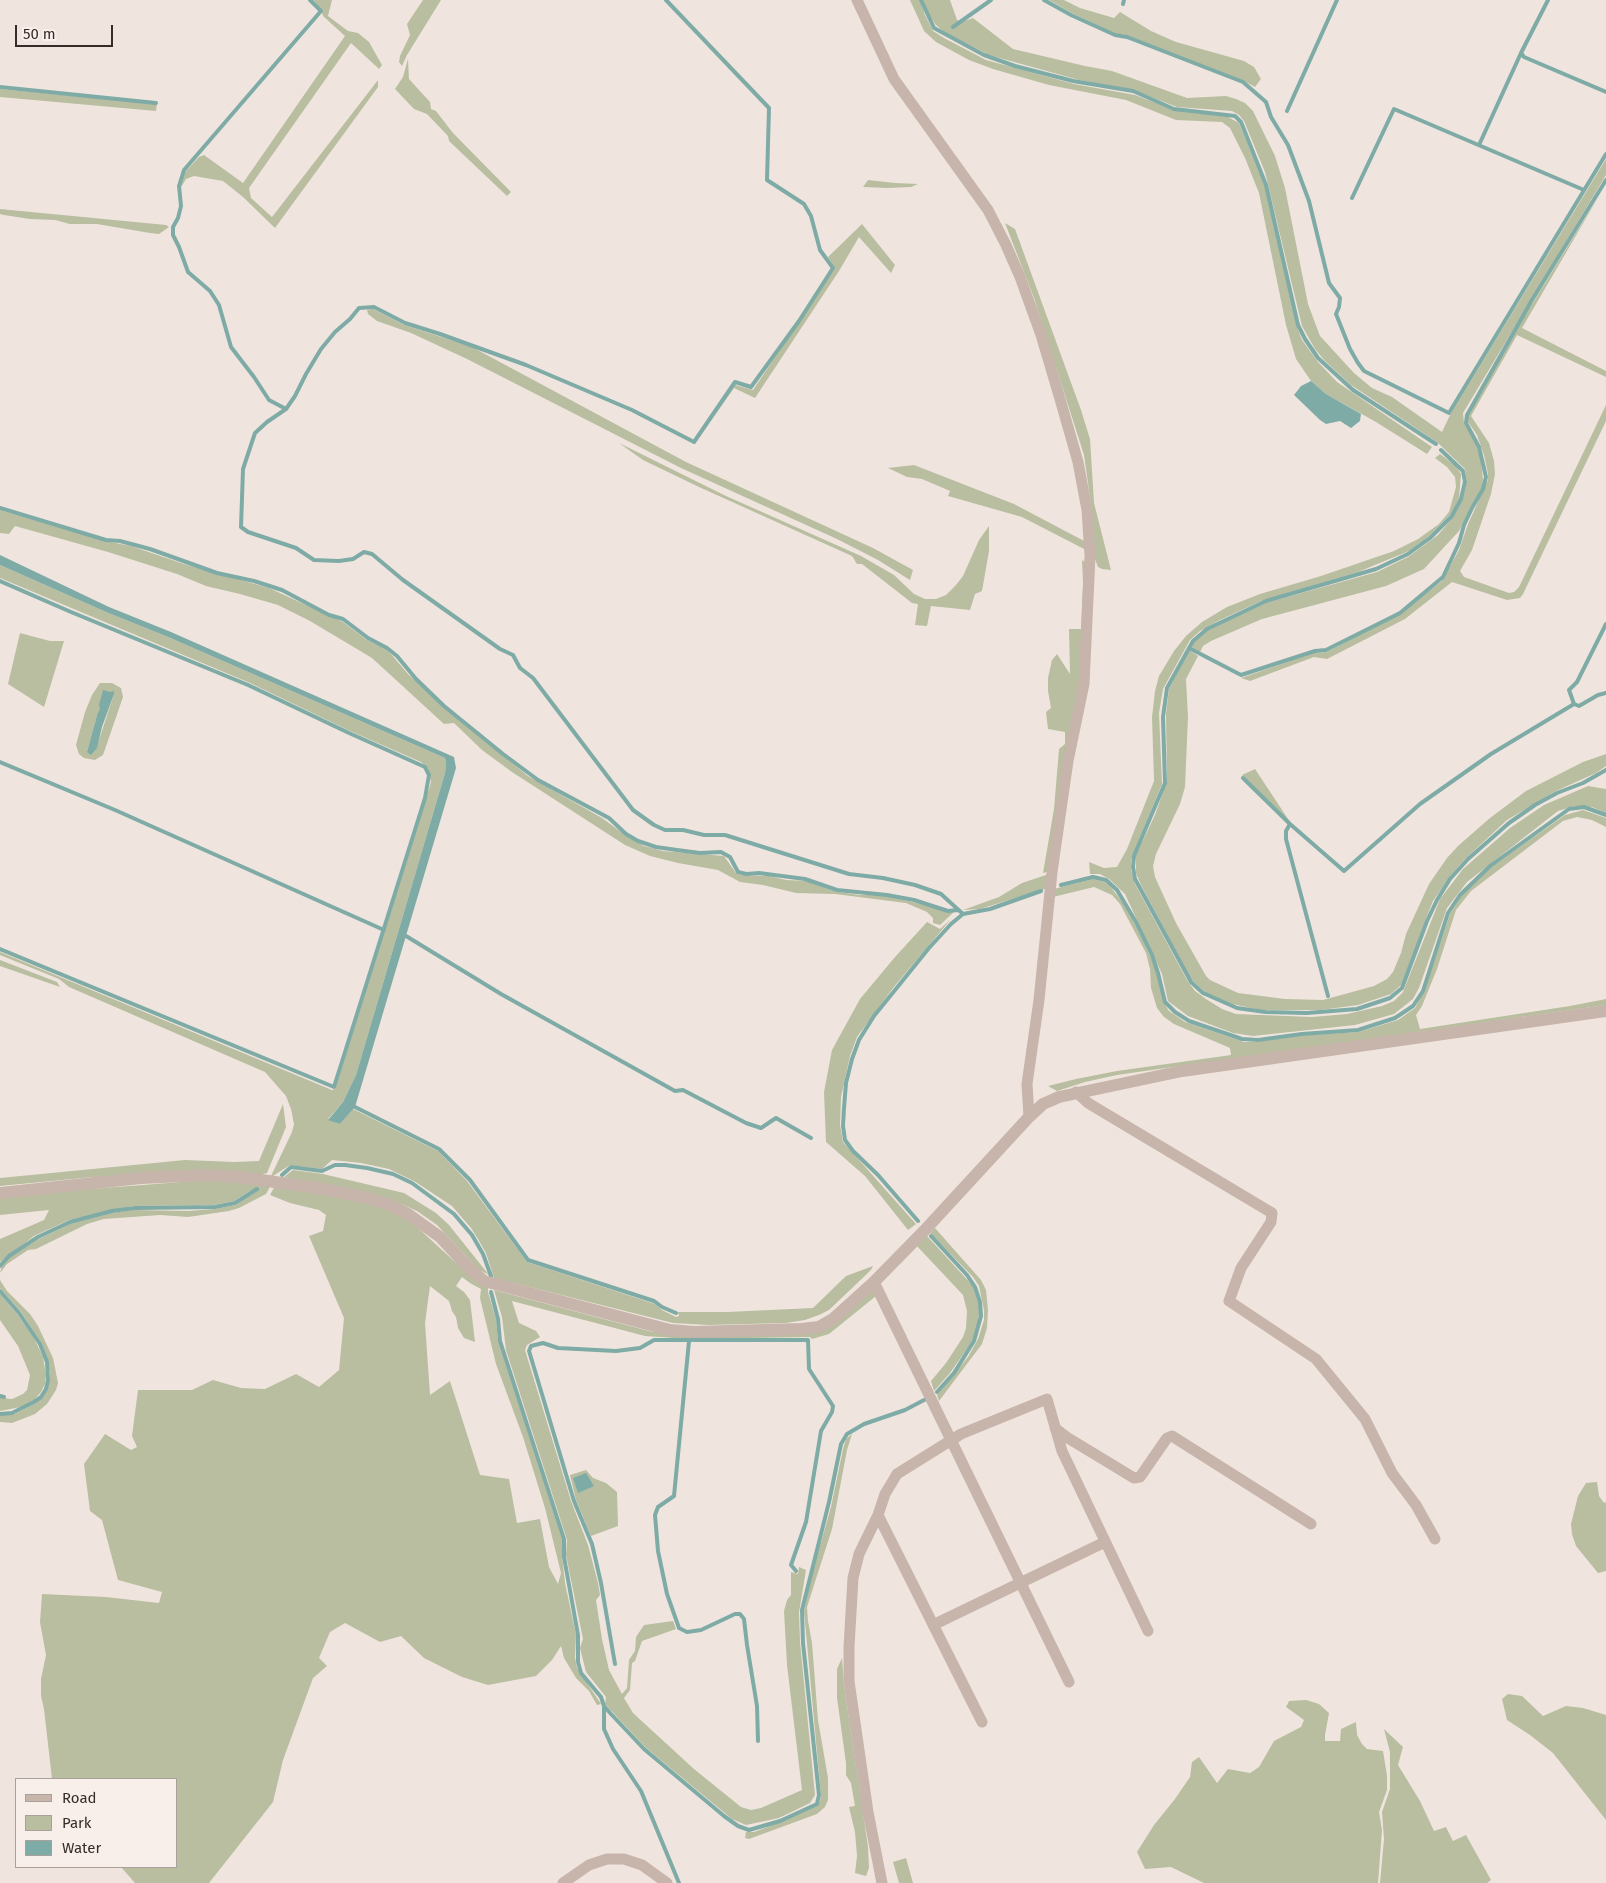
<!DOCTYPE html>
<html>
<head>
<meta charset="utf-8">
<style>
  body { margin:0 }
  #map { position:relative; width:1606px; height:1883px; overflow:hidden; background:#f0e5de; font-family:"Fira Sans",sans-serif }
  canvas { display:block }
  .legend { position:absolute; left:15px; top:1778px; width:162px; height:90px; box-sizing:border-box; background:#f8efea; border:1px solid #aaa19d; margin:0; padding:6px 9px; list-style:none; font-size:15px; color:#362b29 }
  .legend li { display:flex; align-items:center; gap:10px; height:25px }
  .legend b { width:25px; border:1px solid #aaa19d }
  .scale { position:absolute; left:15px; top:25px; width:98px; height:22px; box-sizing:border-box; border:2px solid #362b29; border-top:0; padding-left:6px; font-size:15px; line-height:18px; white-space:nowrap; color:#362b29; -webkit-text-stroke:4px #f8efea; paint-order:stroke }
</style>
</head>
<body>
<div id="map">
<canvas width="1606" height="1883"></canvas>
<ul class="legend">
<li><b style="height:6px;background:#c7b4ab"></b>Road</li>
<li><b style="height:14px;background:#b8be9f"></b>Park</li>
<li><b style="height:14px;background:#7faba6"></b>Water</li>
</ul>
<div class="scale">50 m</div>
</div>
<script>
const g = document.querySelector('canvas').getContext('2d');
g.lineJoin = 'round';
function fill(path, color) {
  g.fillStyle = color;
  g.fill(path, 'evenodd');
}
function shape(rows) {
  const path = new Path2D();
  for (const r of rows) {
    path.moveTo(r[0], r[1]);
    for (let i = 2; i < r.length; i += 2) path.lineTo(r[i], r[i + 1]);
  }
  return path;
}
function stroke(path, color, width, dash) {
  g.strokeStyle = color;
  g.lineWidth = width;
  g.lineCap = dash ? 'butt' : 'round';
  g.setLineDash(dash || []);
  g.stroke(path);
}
const green = shape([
  [313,0,332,0,328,16,348,31,358,33,369,42,382,65,379,69,351,43,249,188,251,198,272,217,378,80,378,87,275,228,243,197,223,181,194,176,186,179,180,189,181,180,185,172,199,157,204,155,243,183,345,36,323,16,321,9],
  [423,0,441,0,407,55,402,66,399,62,400,56,410,35,407,24],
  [910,0,920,0,925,15,933,31,944,38,986,60,1074,84,1135,95,1174,110,1228,117,1239,123,1266,189,1297,327,1302,340,1318,362,1337,382,1432,447,1427,454,1376,422,1326,394,1311,381,1296,359,1286,325,1259,193,1245,158,1230,128,1222,122,1176,120,1126,100,1049,85,993,69,969,60,936,42,924,31],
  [923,0,950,0,957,20,962,22,973,18,1013,49,1085,66,1112,71,1187,98,1226,96,1236,99,1245,103,1253,111,1275,156,1285,188,1308,304,1320,336,1354,373,1372,388,1392,397,1442,432,1450,415,1606,159,1606,175,1463,413,1464,423,1477,446,1481,461,1483,480,1482,487,1459,531,1424,569,1386,586,1262,619,1211,641,1203,646,1200,652,1191,647,1194,642,1208,630,1266,603,1377,572,1408,557,1438,535,1454,516,1462,501,1465,491,1467,482,1465,469,1437,442,1351,385,1325,361,1315,349,1302,326,1265,172,1244,121,1239,115,1232,111,1177,107,1133,90,1079,80,989,55,944,32,936,25,929,15],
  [1049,0,1064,0,1080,8,1114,18,1120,12,1151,31,1176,42,1244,61,1254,67,1261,79,1255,87,1244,81,1126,35,1114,33,1072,13],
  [408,59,409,79,430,102,431,109,436,111,453,133,511,192,507,196,449,141,448,136,427,114,414,109,395,89,403,77],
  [0,89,157,104,156,111,0,97],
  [868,180,895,183,918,184,911,187,887,188,863,187],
  [1599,196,1522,328,1606,371,1606,377,1517,335,1471,416,1489,443,1494,461,1495,474,1491,494,1472,550,1460,571,1464,577,1509,593,1514,592,1519,587,1606,405,1606,421,1523,594,1520,598,1507,600,1452,582,1405,619,1327,659,1314,657,1250,681,1241,678,1314,653,1327,652,1401,613,1442,581,1459,550,1468,524,1488,480,1488,474,1484,455,1477,435,1468,422,1468,416,1518,327],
  [0,209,166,225,169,227,159,234,150,233,97,224,70,224,55,220,30,219,4,215,0,214],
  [1005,223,1015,229,1081,410,1090,439,1094,503,1111,570,1102,569,1098,567,1095,559,1092,511,1084,455,1034,298],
  [862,224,895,265,891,273,859,237,839,271,755,398,734,388,695,443,735,385,753,390,835,268,828,257],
  [373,309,404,325,472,347,686,462,873,548,913,570,910,580,878,560,837,539,681,468,467,359,411,333,377,321,368,314,367,310],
  [619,443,726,496,861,556,894,575,914,594,925,599,936,599,946,595,956,585,963,576,979,540,989,526,989,551,982,591,975,594,970,610,931,606,927,626,915,625,918,604,912,603,862,564,857,564,852,556,699,487,643,460],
  [1440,454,1456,466,1461,474,1459,498,1453,512,1424,541,1409,551,1358,572,1261,601,1220,620,1200,631,1190,640,1163,689,1159,713,1162,784,1131,860,1131,870,1135,884,1187,980,1195,991,1206,999,1222,1009,1236,1014,1312,1017,1347,1014,1382,1006,1394,1001,1403,992,1440,899,1463,869,1510,828,1544,805,1588,786,1606,789,1606,813,1592,807,1575,806,1558,811,1467,882,1447,908,1419,988,1413,999,1394,1014,1355,1025,1253,1036,1233,1033,1188,1016,1168,1001,1162,974,1125,894,1109,879,1100,874,1090,874,1089,862,1104,868,1117,867,1127,849,1154,781,1152,717,1155,691,1159,676,1174,651,1186,636,1202,622,1227,607,1260,594,1321,576,1394,551,1418,539,1439,524,1449,512,1456,487,1455,477,1447,467,1435,458],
  [914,465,1014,504,1086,542,1086,550,1022,517,948,496,950,491,922,479,907,477,888,468],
  [0,510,110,542,131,546,184,564,269,588,343,622,367,640,384,648,391,654,408,674,442,705,528,776,602,818,628,837,644,846,663,851,724,856,736,873,740,875,769,876,786,880,807,881,833,891,859,895,883,895,954,912,940,925,933,923,933,918,927,912,906,903,835,894,796,893,763,885,740,882,718,870,678,863,650,856,625,845,512,772,482,750,454,723,444,724,372,658,310,621,278,605,240,594,206,586,177,574,108,552,15,526,9,534,0,533],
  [1082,560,1086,563,1080,687,1050,871,1043,873,1054,809,1059,749,1065,744,1065,732,1048,729,1046,712,1051,708,1048,691,1048,678,1052,660,1057,654,1070,674,1069,629,1081,629,1083,582],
  [0,565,106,612,168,637,445,758,446,765,445,773,356,1075,343,1102,328,1119,340,1124,353,1109,438,1151,467,1181,527,1262,655,1304,662,1310,676,1317,679,1316,678,1312,727,1312,813,1308,846,1276,873,1266,871,1270,829,1310,819,1315,805,1320,786,1323,708,1325,673,1323,494,1278,486,1253,478,1239,471,1228,452,1206,414,1181,389,1169,361,1163,332,1160,322,1169,290,1165,273,1176,271,1176,292,1132,294,1124,291,1109,286,1096,265,1072,69,987,59,979,0,955,0,952,332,1090,335,1089,427,796,431,782,428,768,421,762,348,730,250,683,0,578],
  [20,633,50,641,64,641,44,707,8,684],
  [1189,650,1198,656,1186,679,1188,717,1185,787,1180,804,1156,854,1153,866,1155,877,1176,923,1206,976,1210,980,1238,993,1285,999,1323,1000,1374,986,1387,979,1393,972,1401,953,1406,934,1429,884,1447,858,1458,846,1490,818,1526,791,1583,762,1606,754,1606,766,1596,773,1556,791,1507,820,1465,859,1452,874,1433,901,1425,921,1406,975,1401,985,1391,994,1358,1005,1321,1010,1261,1010,1232,1004,1207,994,1190,978,1141,885,1136,873,1136,855,1155,815,1167,781,1166,714,1169,689],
  [100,683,112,683,121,688,123,697,103,755,95,760,84,758,79,754,76,745,85,712,92,695],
  [114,694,97,746,87,752,97,715],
  [1255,769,1290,822,1242,775],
  [1583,810,1606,818,1606,827,1592,820,1577,817,1563,821,1471,891,1456,910,1437,969,1422,1006,1416,1015,1420,1029,1570,1006,1606,999,1606,1005,1117,1075,1085,1082,1057,1091,1048,1086,1076,1079,1117,1071,1231,1055,1230,1048,1174,1024,1164,1017,1157,1008,1151,988,1150,969,1146,953,1120,904,1112,895,1094,887,1053,897,1054,889,1093,879,1105,882,1110,886,1126,907,1143,940,1155,967,1164,1003,1169,1011,1185,1022,1244,1042,1254,1042,1307,1035,1359,1032,1398,1020,1415,1008,1426,986,1450,914,1462,895,1491,867,1565,815],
  [1049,874,1048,888,980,909,963,910,999,897,1022,883],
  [951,919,893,988,857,1037,850,1056,841,1097,840,1125,843,1142,916,1224,908,1230,865,1176,826,1142,824,1092,832,1050,860,999,895,957,927,922,940,929],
  [0,960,57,982,60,987,0,966],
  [283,1104,286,1127,267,1173,263,1174,93,1177,0,1186,0,1178,185,1160,234,1162,259,1161],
  [293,1170,323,1174,404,1193,436,1213,449,1225,489,1275,478,1269,437,1225,417,1211,387,1198,284,1177],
  [207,1180,271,1185,266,1194,239,1208,229,1211,188,1217,160,1215,104,1219,87,1224,36,1249,28,1250,7,1264,0,1273,2,1265,10,1257,39,1239,70,1224,111,1213,134,1210,188,1211,215,1209,236,1205,254,1192,250,1191,234,1201,214,1205,133,1206,69,1220,34,1236,0,1262,0,1239,44,1220,49,1210,0,1215,0,1196],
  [276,1184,391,1209,418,1228,465,1271,488,1285,488,1292,496,1319,498,1340,562,1538,562,1555,565,1583,576,1635,575,1657,577,1668,601,1704,597,1705,589,1691,576,1678,564,1658,561,1646,552,1660,536,1676,488,1685,462,1677,424,1658,401,1636,380,1642,345,1623,330,1632,319,1658,327,1666,313,1678,283,1760,273,1802,209,1883,135,1883,121,1867,176,1867,176,1779,52,1779,44,1709,41,1696,41,1679,46,1655,40,1622,42,1594,106,1597,159,1603,162,1592,118,1580,102,1520,90,1511,84,1464,105,1434,131,1450,137,1447,132,1436,138,1390,192,1390,213,1380,241,1388,265,1389,296,1374,319,1387,339,1370,344,1318,309,1236,323,1231,326,1215,319,1210,290,1203,270,1195],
  [462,1277,470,1283,481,1289,480,1298,496,1364,523,1437,545,1508,561,1573,558,1584,549,1567,540,1519,517,1523,509,1479,480,1475,450,1381,430,1395,425,1323,430,1286,449,1301,452,1311,456,1317,458,1328,464,1338,475,1342,470,1300,464,1292,456,1286],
  [935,1228,981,1280,986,1290,988,1310,987,1328,982,1344,939,1401,937,1395,968,1357,978,1339,984,1320,984,1310,979,1286,973,1277,930,1233],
  [927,1236,973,1286,979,1305,979,1315,978,1326,971,1343,950,1373,934,1391,931,1381,946,1363,963,1337,966,1328,967,1311,963,1295,916,1245],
  [0,1280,7,1291,30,1314,38,1326,53,1358,58,1383,56,1390,47,1404,35,1414,12,1423,0,1422,0,1415,15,1414,36,1403,46,1392,50,1375,48,1362,42,1344,21,1312,0,1288],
  [871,1289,876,1296,829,1334,812,1339,810,1337,689,1339,645,1336,512,1301,519,1323,536,1331,540,1337,527,1345,525,1350,571,1501,588,1545,598,1583,600,1595,596,1600,602,1639,609,1670,622,1694,627,1688,629,1660,635,1651,636,1637,644,1625,673,1621,676,1629,642,1641,635,1661,632,1663,630,1690,624,1698,633,1713,694,1769,741,1807,751,1810,761,1808,802,1790,787,1665,784,1611,787,1600,791,1595,791,1572,798,1574,799,1567,806,1570,799,1612,800,1642,815,1795,810,1803,779,1818,746,1825,732,1819,645,1747,605,1704,606,1697,586,1672,580,1648,583,1639,566,1555,567,1540,506,1350,502,1317,494,1290,649,1331,672,1335,812,1331],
  [0,1294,17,1314,34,1338,43,1357,46,1375,45,1384,41,1392,34,1400,21,1407,0,1411,0,1398,12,1399,23,1394,27,1390,30,1375,18,1346,0,1320],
  [852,1434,847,1450,832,1529,807,1607,808,1621,812,1643,818,1720,828,1778,828,1800,825,1807,817,1814,749,1839,745,1838,746,1832,754,1832,778,1823,816,1806,820,1802,821,1796,804,1611,811,1578,831,1507,843,1449,846,1439],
  [586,1470,593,1478,606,1483,617,1492,618,1526,591,1536,576,1500,570,1475],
  [1597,1482,1599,1496,1604,1503,1606,1502,1606,1571,1598,1573,1576,1546,1572,1534,1571,1524,1578,1496,1586,1483],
  [842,1658,844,1685,868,1847,869,1868,866,1876,855,1873,857,1856,855,1832,849,1807,855,1806,851,1783,846,1775,846,1763,837,1698,837,1669],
  [1508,1694,1522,1696,1543,1716,1566,1706,1583,1708,1606,1715,1606,1820,1553,1753,1530,1735,1507,1720,1502,1699],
  [1306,1700,1319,1704,1329,1713,1325,1735,1325,1741,1340,1741,1341,1729,1356,1722,1357,1735,1362,1744,1367,1749,1383,1751,1387,1776,1387,1790,1379,1812,1382,1830,1378,1883,1204,1883,1171,1867,1145,1869,1137,1852,1154,1825,1175,1799,1190,1777,1192,1762,1199,1757,1217,1783,1228,1769,1250,1773,1259,1767,1274,1741,1301,1727,1304,1720,1286,1707,1289,1701],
  [1384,1729,1403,1747,1398,1765,1420,1801,1434,1831,1446,1827,1453,1841,1466,1835,1491,1880,1487,1883,1380,1883,1384,1839,1382,1812,1390,1789,1390,1752],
  [906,1858,913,1883,899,1883,893,1862]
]);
const water = shape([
  [1311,381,1326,394,1361,414,1360,421,1351,428,1340,421,1326,424,1320,420,1294,395,1301,386],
  [0,555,109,607,171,632,454,757,456,768,355,1107,340,1124,328,1120,343,1102,356,1075,445,773,446,765,445,758,168,637,106,612,0,565],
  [103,690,110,692,114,691,114,694,102,727,97,748,91,755,87,752,97,715,100,709,99,705],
  [586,1473,594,1486,578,1493,573,1478]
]);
const stream = shape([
  [666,0,769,108,767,180,804,204,811,216,820,250,833,268,799,321,751,387,735,382,694,442,632,410,526,365,440,334,405,323,374,307,359,308,350,319,335,332,321,349,306,374,295,396,286,409,267,422,255,433,243,469,241,527,248,532,296,548,314,560,339,561,353,559,364,552,372,554,403,580,500,649,513,655,520,668,533,678,633,810,654,825,665,830,683,830,704,835,725,835,849,874,883,878,915,885,941,894,963,914],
  [921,0,934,28,984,55,1015,66,1073,81,1133,91,1174,109,1235,116,1241,122,1266,185,1298,325,1305,339,1318,358,1353,390,1436,444],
  [1044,0,1071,15,1115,35,1127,37,1243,82,1266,102,1271,117,1288,145,1309,201,1329,283,1340,298,1339,307,1336,314,1350,349,1358,363,1364,371,1449,413,1606,154],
  [1548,0,1521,53,1524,57,1606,92],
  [1123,4,1124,0],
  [953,27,991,0],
  [0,87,156,103],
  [1287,111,1337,0],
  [1479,145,1521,53],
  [1352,198,1394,109,1584,190],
  [286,409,269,400,254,377,231,347,219,305,210,291,188,272,179,247,173,235,173,227,178,218,181,206,179,186,184,170,321,11,310,0],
  [1441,450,1463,471,1465,482,1461,499,1452,516,1430,538,1408,554,1376,569,1266,601,1207,629,1193,641,1167,688,1163,717,1165,783,1134,856,1133,867,1135,879,1191,982,1203,993,1237,1008,1265,1012,1307,1013,1357,1009,1390,998,1402,988,1427,921,1437,900,1450,879,1468,859,1509,823,1535,805,1557,793,1583,783,1606,770],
  [0,508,106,540,120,541,150,549,217,573,254,581,282,590,329,615,343,619,368,638,387,648,397,656,416,679,444,706,503,754,538,780,609,818,626,834,638,841,656,847,677,850,700,853,721,852,730,857,738,872,746,874,759,873,805,879,837,890,887,895,914,900,948,911,958,910],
  [0,581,71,612,248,685,349,733,425,767,429,775,425,798,334,1087,0,949],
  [1606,624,1577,682,1569,690,1574,704,1579,706,1598,695,1606,693],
  [1189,648,1241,675,1315,651,1326,650,1400,613,1443,577,1459,543,1464,525,1472,508,1483,489,1486,477,1479,447,1466,423,1467,415,1532,300,1606,180],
  [0,762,115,810,384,930],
  [1243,778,1290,824,1344,871,1420,804,1491,754,1574,704],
  [1290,824,1286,831,1286,839,1328,996],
  [1061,885,1093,877,1106,880,1117,890,1136,922,1152,955,1158,973,1165,1002,1175,1012,1189,1021,1242,1039,1258,1040,1302,1034,1358,1030,1395,1018,1413,1006,1423,991,1448,913,1460,895,1490,866,1569,809,1584,807,1606,815],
  [406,936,501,994,675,1091,683,1090,746,1123,761,1128,776,1118,811,1138],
  [355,1107,439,1149,470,1180,528,1260,654,1301,662,1307,676,1313],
  [282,1175,291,1167,322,1171,335,1165,345,1165,367,1168,393,1174,412,1183,454,1214,472,1235,483,1254,491,1276],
  [918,1221,878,1175,853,1151,845,1140,843,1126,844,1108,846,1083,852,1059,859,1040,874,1016,929,948,951,924,963,914,990,909,1041,891],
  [931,1236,967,1275,975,1287,980,1302,981,1316,974,1341,954,1373,937,1392],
  [0,1266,9,1256,38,1237,70,1222,112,1211,135,1208,215,1207,235,1203,257,1189],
  [0,1291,19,1313,40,1344,47,1362,48,1380,46,1389,41,1397,34,1402,12,1413,0,1414],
  [491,1292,498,1319,500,1341,564,1539,564,1557,578,1635,578,1662,581,1673,601,1697,604,1706,611,1714,644,1749,724,1816,738,1826,749,1830,780,1821,817,1804,819,1795,803,1643,802,1610,829,1502,841,1444,847,1434,864,1424,905,1410,926,1399],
  [689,1341,674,1496,658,1507,655,1515,658,1551,667,1594,679,1628,687,1632,701,1630,735,1614,740,1614,744,1619,747,1645,757,1706,758,1741],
  [0,1396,4,1397],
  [615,1664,601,1583,592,1544,574,1501,529,1351,531,1346,543,1343,558,1348,616,1351,640,1348,654,1340,808,1340,809,1369,833,1406,832,1412,821,1431,806,1522,791,1565,796,1571],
  [604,1706,604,1729,613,1749,641,1791,679,1883]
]);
const minor = shape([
  [857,0,894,79,988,210,1006,245,1020,277,1041,335,1060,399,1078,462,1087,510,1090,556,1084,684,1068,761,1052,872,1039,1000,1027,1084,1029,1117],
  [1076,1092,1088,1103,1272,1213,1271,1222,1241,1268,1229,1301,1316,1359,1365,1419,1392,1473,1416,1505,1435,1539],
  [874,1282,1069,1682],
  [1055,1428,1068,1438,1134,1478,1140,1477,1167,1438,1172,1436,1311,1524],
  [878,1515,982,1722],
  [933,1625,1105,1542],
  [563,1883,589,1865,607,1859,624,1859,642,1865,667,1883],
  [882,1883,868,1812,849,1681,849,1647,853,1578,859,1554,878,1515,885,1494,897,1474,961,1434,1047,1399,1062,1451,1148,1631]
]);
const tertiary = shape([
  [0,1193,141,1178,206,1175,240,1177,317,1188,368,1198,390,1205,408,1214,440,1237,469,1268,484,1281,670,1330,694,1332,801,1329,819,1327,833,1319,874,1282,924,1231,1029,1117,1043,1104,1059,1097,1182,1071,1606,1011]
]);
fill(green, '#b8be9f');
fill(water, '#7faba6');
stroke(stream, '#7faba6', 4);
stroke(minor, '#c7b4ab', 11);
stroke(tertiary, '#c7b4ab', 12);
</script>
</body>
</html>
